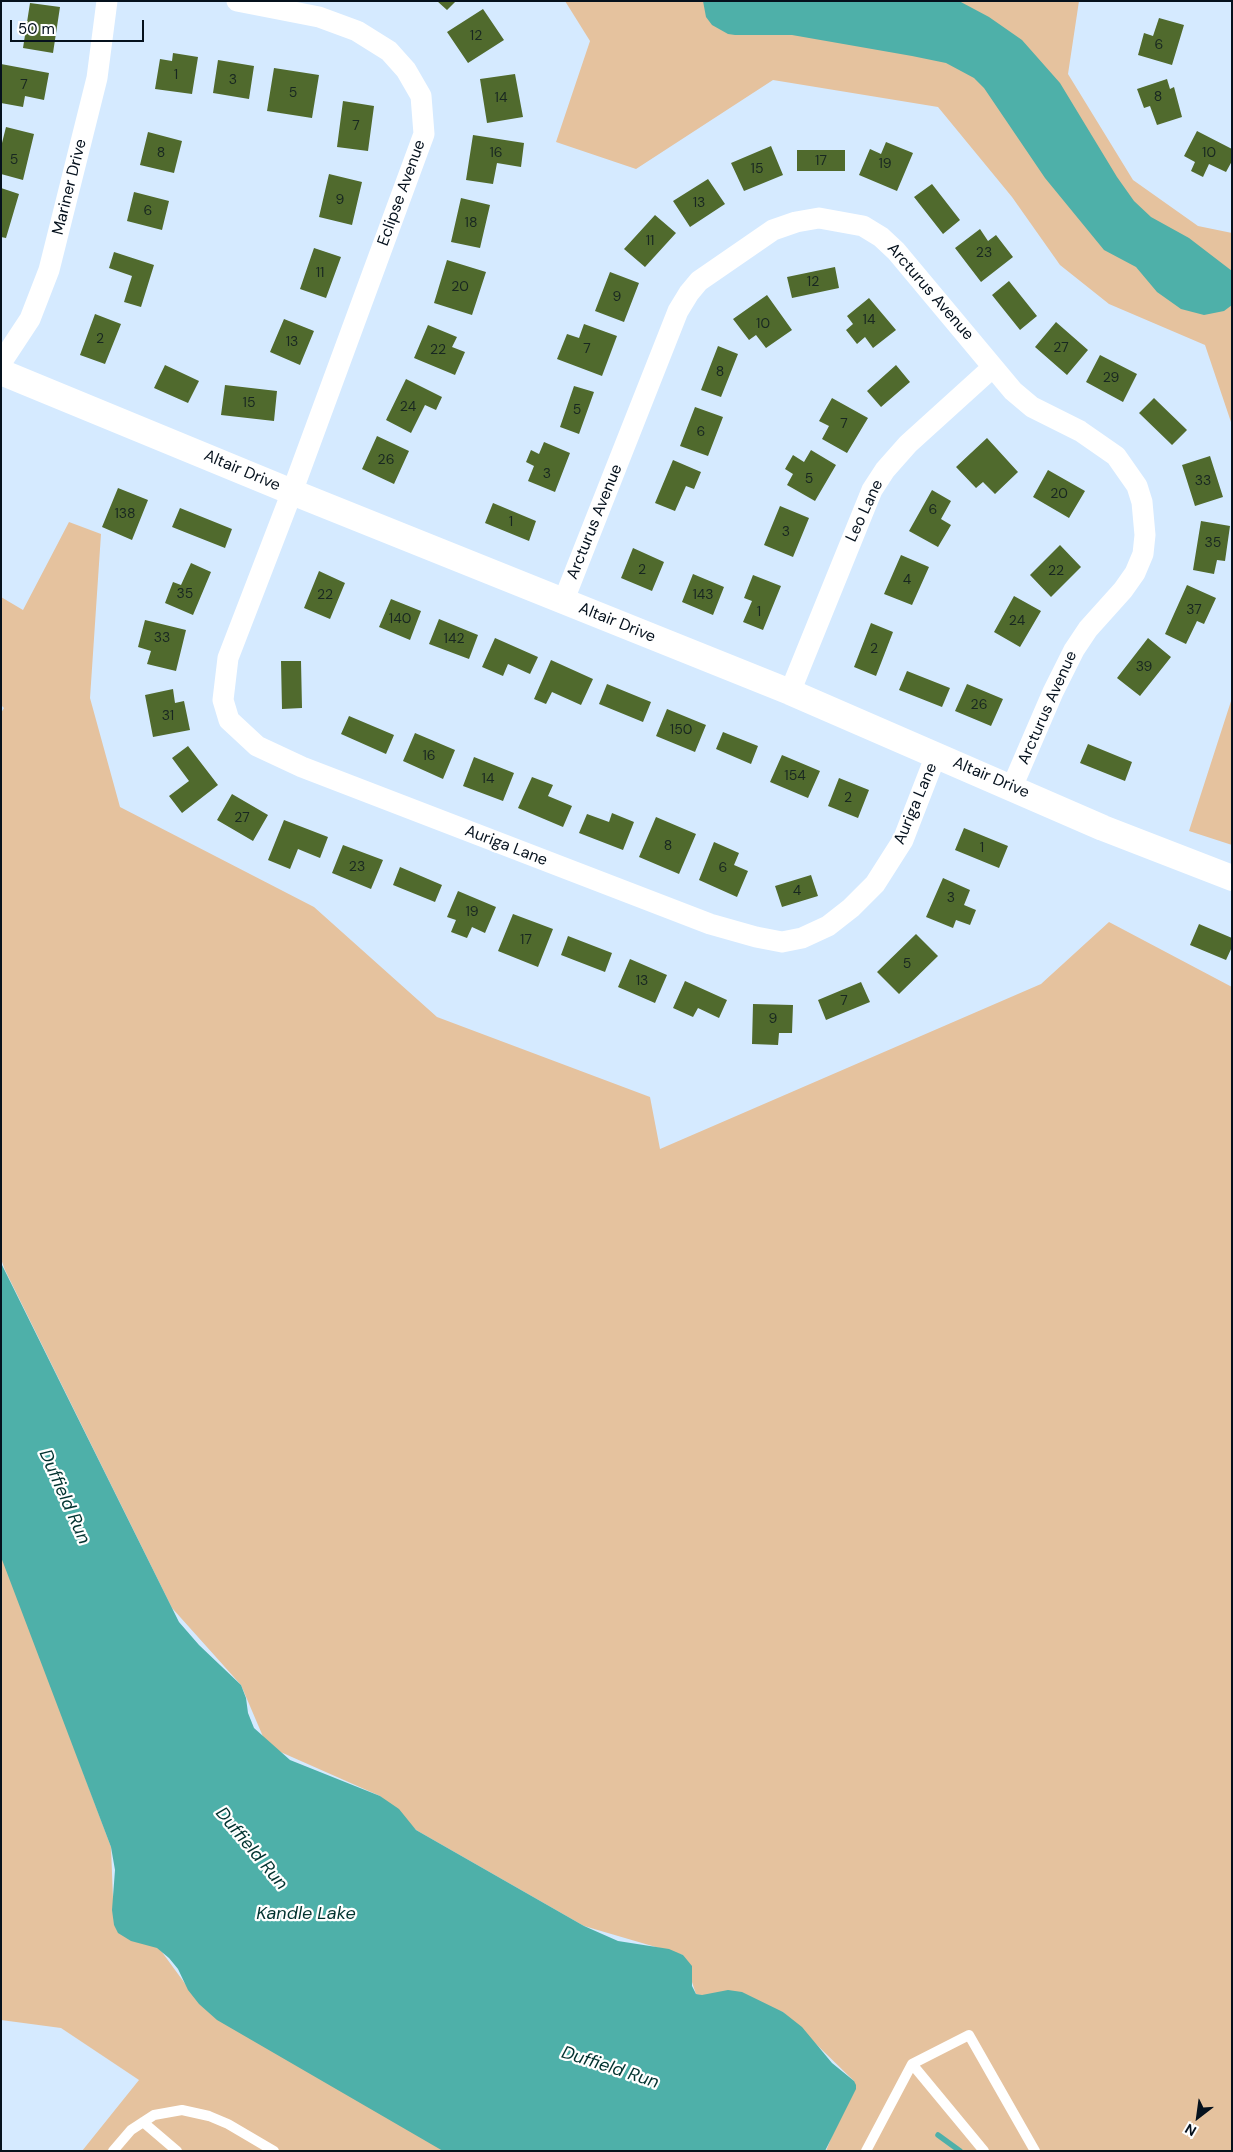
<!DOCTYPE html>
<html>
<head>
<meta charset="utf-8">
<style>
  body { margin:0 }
  #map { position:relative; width:1233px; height:2152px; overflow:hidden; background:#d5eaff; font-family:"DM Sans",sans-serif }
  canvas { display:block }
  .frame { position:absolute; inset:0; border:2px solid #05111d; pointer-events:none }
  .north { position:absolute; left:1173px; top:2092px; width:50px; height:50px; -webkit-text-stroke:4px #fff; paint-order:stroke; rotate:210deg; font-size:14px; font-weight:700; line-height:20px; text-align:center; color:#05111d }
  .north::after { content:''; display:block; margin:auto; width:18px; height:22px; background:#05111d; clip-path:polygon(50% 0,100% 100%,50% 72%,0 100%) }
  .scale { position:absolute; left:10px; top:20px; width:134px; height:22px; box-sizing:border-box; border:2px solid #05111d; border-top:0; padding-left:6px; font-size:15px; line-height:18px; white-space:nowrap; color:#05111d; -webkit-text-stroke:4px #fff; paint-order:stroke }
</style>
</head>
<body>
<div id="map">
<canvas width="1233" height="2152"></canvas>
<div class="frame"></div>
<div class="north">N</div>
<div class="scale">50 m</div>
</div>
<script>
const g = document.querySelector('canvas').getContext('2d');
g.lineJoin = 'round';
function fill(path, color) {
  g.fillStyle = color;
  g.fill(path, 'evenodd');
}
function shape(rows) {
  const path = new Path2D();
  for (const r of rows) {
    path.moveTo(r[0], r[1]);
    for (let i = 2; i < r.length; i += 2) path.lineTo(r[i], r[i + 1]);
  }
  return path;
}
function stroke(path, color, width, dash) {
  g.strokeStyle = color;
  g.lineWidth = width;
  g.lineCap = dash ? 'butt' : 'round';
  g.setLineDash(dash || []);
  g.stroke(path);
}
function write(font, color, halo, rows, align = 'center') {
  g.font = font + ' "DM Sans",sans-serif';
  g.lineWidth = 4.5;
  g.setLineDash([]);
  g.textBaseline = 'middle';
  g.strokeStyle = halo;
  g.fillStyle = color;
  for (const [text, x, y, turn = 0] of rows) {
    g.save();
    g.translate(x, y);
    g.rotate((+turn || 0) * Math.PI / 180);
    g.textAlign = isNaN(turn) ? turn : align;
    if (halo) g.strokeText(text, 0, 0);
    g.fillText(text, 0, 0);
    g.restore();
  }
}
const green = shape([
  [565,1,1079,1,1068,74,1133,180,1198,226,1232,233,1232,425,1205,345,1109,304,1060,265,1012,197,938,107,773,80,636,169,556,142,590,41],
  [69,522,101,534,90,698,120,807,314,907,437,1017,650,1097,660,1149,1041,984,1109,922,1232,987,1232,2151,826,2151,854,2081,783,2012,696,1994,683,1955,584,1926,416,1830,380,1796,267,1746,241,1685,172,1608,5,1270,1,1259,1,713,4,708,1,705,1,597,23,610],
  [1232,698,1232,845,1189,831],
  [1,1552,111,1847,114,1925,159,1948,200,2004,445,2151,82,2151,139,2080,61,2028,1,2020]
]);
const water = shape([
  [703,1,959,1,989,17,1022,40,1060,83,1117,177,1134,201,1151,217,1189,238,1232,271,1232,305,1224,311,1204,315,1181,309,1157,292,1136,267,1104,250,1045,178,984,88,974,78,946,63,912,56,792,35,735,35,728,34,712,25,706,17],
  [1,1263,172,1608,179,1622,199,1645,241,1685,246,1698,248,1713,254,1728,290,1760,380,1796,399,1809,416,1830,584,1926,618,1941,669,1949,683,1955,692,1966,692,1986,696,1994,702,1995,728,1990,742,1992,783,2012,802,2027,832,2063,854,2081,856,2085,856,2089,825,2151,443,2151,217,2020,199,2004,188,1990,178,1969,169,1958,157,1948,131,1941,118,1933,114,1925,112,1910,115,1870,111,1847,1,1557]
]);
const stream = shape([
  [938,2135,960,2151]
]);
const building = shape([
  [437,1,456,1,447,10],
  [30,3,60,7,53,53,23,48],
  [483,9,504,40,468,63,447,32],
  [1159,18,1184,25,1172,65,1138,55,1144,33,1153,36],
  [173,53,198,57,192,94,155,89,160,59,172,61],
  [218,60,254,66,249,99,213,93],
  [1,64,49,73,44,100,25,96,23,107,1,103],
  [274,68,319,75,312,118,267,111],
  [515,74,523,117,487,123,480,79],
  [1167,79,1170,89,1174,87,1182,117,1157,125,1150,106,1144,108,1137,89],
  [343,101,374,106,368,151,337,147],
  [6,127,34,134,23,180,1,174,1,147],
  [1197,131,1232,149,1232,161,1226,172,1209,164,1203,177,1191,171,1195,162,1184,156],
  [148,132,182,141,174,173,140,165],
  [473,135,524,143,521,167,497,163,493,184,466,180],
  [886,142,913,153,897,191,859,175,870,149,881,154],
  [771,146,783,175,744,191,731,163],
  [797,150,845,150,845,171,797,171],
  [329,174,362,182,352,225,319,217],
  [708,179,725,204,690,227,673,201],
  [932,184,960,220,943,234,914,197],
  [1,188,19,194,6,238,1,237],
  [134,192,169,201,162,230,127,221],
  [461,198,490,205,480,248,451,242],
  [655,215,676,233,645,267,624,249],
  [980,229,988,241,996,235,1013,257,981,282,955,248],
  [314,248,341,257,326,298,300,289],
  [114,252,154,265,141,307,124,302,132,276,109,268],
  [447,260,486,272,472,315,434,303],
  [835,267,839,288,792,298,787,277],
  [610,272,639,283,624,322,595,311],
  [1009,281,1037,316,1020,330,992,295],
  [767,295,792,330,766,348,756,335,749,340,733,319],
  [869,298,896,330,873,348,865,337,857,344,846,330,853,324,847,316],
  [95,314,121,324,105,364,80,355],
  [284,319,314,331,300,365,270,352],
  [1056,322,1088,350,1067,375,1035,347],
  [584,324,617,336,602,376,557,359,567,334,579,338],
  [428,325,457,337,452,347,465,352,455,375,414,358],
  [718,346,738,354,721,397,701,390],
  [1100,355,1137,374,1123,402,1086,382],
  [165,365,199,381,188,403,154,388],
  [896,365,910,382,881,407,867,391],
  [406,379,442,397,436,410,425,405,411,433,386,420],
  [225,385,277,391,274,421,221,415],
  [574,386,594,392,579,434,560,427],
  [832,398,868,418,847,453,822,439,829,426,819,421],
  [1154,398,1187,430,1172,445,1139,413],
  [695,407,723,417,708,456,680,446],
  [377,436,409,451,394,484,362,469],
  [987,438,1018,472,995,494,983,482,976,488,956,467],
  [544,442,570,453,555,492,528,481,534,466,526,462,531,450,539,454],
  [811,450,836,465,815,501,787,485,793,474,785,469,793,455,804,462],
  [1210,456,1223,497,1195,506,1182,465],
  [673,460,701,472,694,489,686,486,675,511,655,503],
  [1048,470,1085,491,1069,518,1033,497],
  [118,488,148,500,132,540,102,527],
  [932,490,951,501,941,519,951,525,938,547,909,531],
  [493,503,536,521,529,541,485,523],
  [780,506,809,518,793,557,764,545],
  [180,508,232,529,225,548,172,527],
  [1201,521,1230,526,1225,561,1217,560,1214,574,1193,570],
  [1060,545,1081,567,1051,597,1030,575],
  [633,548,664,562,652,591,621,578],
  [901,555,929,567,912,605,884,594],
  [191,563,211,572,193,615,165,603,173,582,181,585],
  [319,571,345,583,330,619,304,608],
  [693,574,724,587,713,615,682,602],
  [753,575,781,586,763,630,743,622,752,601,744,598],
  [1187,585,1216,598,1204,624,1197,621,1186,644,1165,634],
  [1014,596,1041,611,1020,647,994,632],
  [391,599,421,611,410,640,379,627],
  [439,619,478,635,469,659,429,644],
  [145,620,186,630,176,671,147,664,151,651,138,647],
  [871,623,893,632,876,676,854,667],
  [495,638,538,657,530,674,508,664,503,676,482,667],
  [1148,638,1171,657,1140,696,1117,678],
  [551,660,593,679,581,705,552,692,546,704,534,699],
  [281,661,301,661,302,708,282,709],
  [907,671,950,688,942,707,899,690],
  [607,684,651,702,643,722,599,704],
  [967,684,1003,699,991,726,955,711],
  [173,689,175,703,184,701,190,730,153,737,145,695],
  [667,709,706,725,695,752,656,736],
  [349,716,394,735,386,754,341,734],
  [723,732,758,746,751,764,716,749],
  [415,733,455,750,443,779,403,761],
  [1088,744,1132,762,1125,781,1080,763],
  [188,746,218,785,182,813,169,796,189,781,172,758],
  [782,755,820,771,808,798,770,782],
  [474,757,514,773,503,801,463,786],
  [532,777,553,785,548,796,572,806,563,827,518,808],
  [839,778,869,790,858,818,828,806],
  [232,794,268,815,253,841,217,820],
  [612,813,634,822,623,850,579,833,587,814,609,822],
  [656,817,696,834,679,874,639,857],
  [284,820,328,837,320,858,298,849,290,869,268,860],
  [964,828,1008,846,999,868,955,850],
  [714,842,739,853,734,865,748,871,737,897,699,880],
  [343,845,383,860,371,889,332,873],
  [400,867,442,885,435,902,393,885],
  [811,875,818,896,782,907,775,886],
  [943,878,970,890,964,905,976,910,970,925,956,920,953,928,926,917],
  [458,891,496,907,485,933,472,927,467,938,451,932,456,920,447,917],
  [513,914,553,929,538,967,498,951],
  [1199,924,1232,938,1232,947,1226,960,1190,945],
  [916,934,938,956,899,994,877,972],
  [568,936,612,953,605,972,561,955],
  [630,959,667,975,655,1003,618,987],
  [685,981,727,1000,719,1018,698,1008,693,1017,673,1008],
  [861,982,870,1002,826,1020,818,1000],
  [753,1004,793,1005,792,1033,779,1033,778,1045,752,1044]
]);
const service = shape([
  [912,2064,984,2151],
  [143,2122,177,2151],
  [113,2151,131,2130,154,2115,182,2110,209,2116,228,2124,274,2151],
  [866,2151,912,2064,969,2035,1035,2151]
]);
const minor = shape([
  [237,1,319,17,357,31,389,51,406,70,421,96,424,134,292,492,228,658,223,700,229,720,257,746,302,767,710,924,756,937,782,942,802,938,828,926,851,908,875,884,903,840,936,755],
  [1,363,30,319,49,270,97,78,107,1],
  [563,602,678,311,689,293,699,281,773,230,796,222,819,218,863,226,881,237,896,251,1013,391,1032,407,1080,431,1116,456,1137,486,1142,502,1145,535,1143,554,1135,573,1123,590,1088,629,1074,650,1053,692,1012,787],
  [790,692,872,490,885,470,908,444,993,367]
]);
const tertiary = shape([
  [1,372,292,492,790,692,1103,828,1232,878]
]);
const numberNames = [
  ["12",476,36],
  ["6",1159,45],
  ["1",176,75],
  ["3",233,80],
  ["7",24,85],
  ["5",293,93],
  ["8",1158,97],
  ["14",501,98],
  ["7",356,126],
  ["8",161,153],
  ["16",496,153],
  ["10",1209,153],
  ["5",14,160],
  ["17",821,161],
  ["19",885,164],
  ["15",757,169],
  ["9",340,200],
  ["13",699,203],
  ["6",148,211],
  ["18",471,223],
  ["11",650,241],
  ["23",984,253],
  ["11",320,273],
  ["12",813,282],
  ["20",460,287],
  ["9",617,297],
  ["14",869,320],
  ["10",763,324],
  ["2",100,339],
  ["13",292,342],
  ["27",1061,348],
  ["7",587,349],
  ["22",438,350],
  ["8",720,372],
  ["29",1111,378],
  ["15",249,403],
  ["24",408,407],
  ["5",577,410],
  ["7",844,424],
  ["6",701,432],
  ["26",386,460],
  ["3",547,474],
  ["5",809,479],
  ["33",1203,481],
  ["20",1059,494],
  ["6",933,510],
  ["138",125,514],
  ["1",511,522],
  ["3",786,532],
  ["35",1213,543],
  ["2",642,570],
  ["22",1056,571],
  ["4",907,580],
  ["35",185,594],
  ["22",325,595],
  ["143",703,595],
  ["37",1194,610],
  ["1",759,612],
  ["140",400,619],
  ["24",1017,621],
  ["33",162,638],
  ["142",454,639],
  ["2",874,649],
  ["39",1144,667],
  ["26",979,705],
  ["31",168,716],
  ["150",681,730],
  ["16",429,756],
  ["154",795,776],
  ["14",488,779],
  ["2",848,798],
  ["27",242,818],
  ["8",668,846],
  ["1",982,848],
  ["23",357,867],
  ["6",723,868],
  ["4",797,891],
  ["3",951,898],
  ["19",472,912],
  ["17",526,940],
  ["5",907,964],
  ["13",642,981],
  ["7",844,1001],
  ["9",773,1019]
];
const streetNames = [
  ["Mariner Drive",70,187,-76],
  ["Eclipse Avenue",402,193,-70],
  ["Arcturus Avenue",930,292,49],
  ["Altair Drive",242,471,23],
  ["Leo Lane",865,511,-65],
  ["Arcturus Avenue",595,522,-68],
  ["Altair Drive",617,623,22],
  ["Arcturus Avenue",1048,708,-66],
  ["Altair Drive",991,778,23],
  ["Auriga Lane",916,804,-67],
  ["Auriga Lane",506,846,21]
];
const waterNames = [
  ["Duffield Run",64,1497,66],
  ["Duffield Run",251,1849,50],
  ["Kandle Lake",306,1914],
  ["Duffield Run",610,2068,18]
];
fill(green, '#e5c29e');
fill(water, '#4eb0a9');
stroke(stream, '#4eb0a9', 5.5);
fill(building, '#506a2d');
stroke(service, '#fff', 10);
stroke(minor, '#fff', 21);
stroke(tertiary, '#fff', 26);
write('14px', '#182721', null, numberNames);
write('16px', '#05111d', '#fff', streetNames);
write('italic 18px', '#01322f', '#fff', waterNames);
</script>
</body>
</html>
